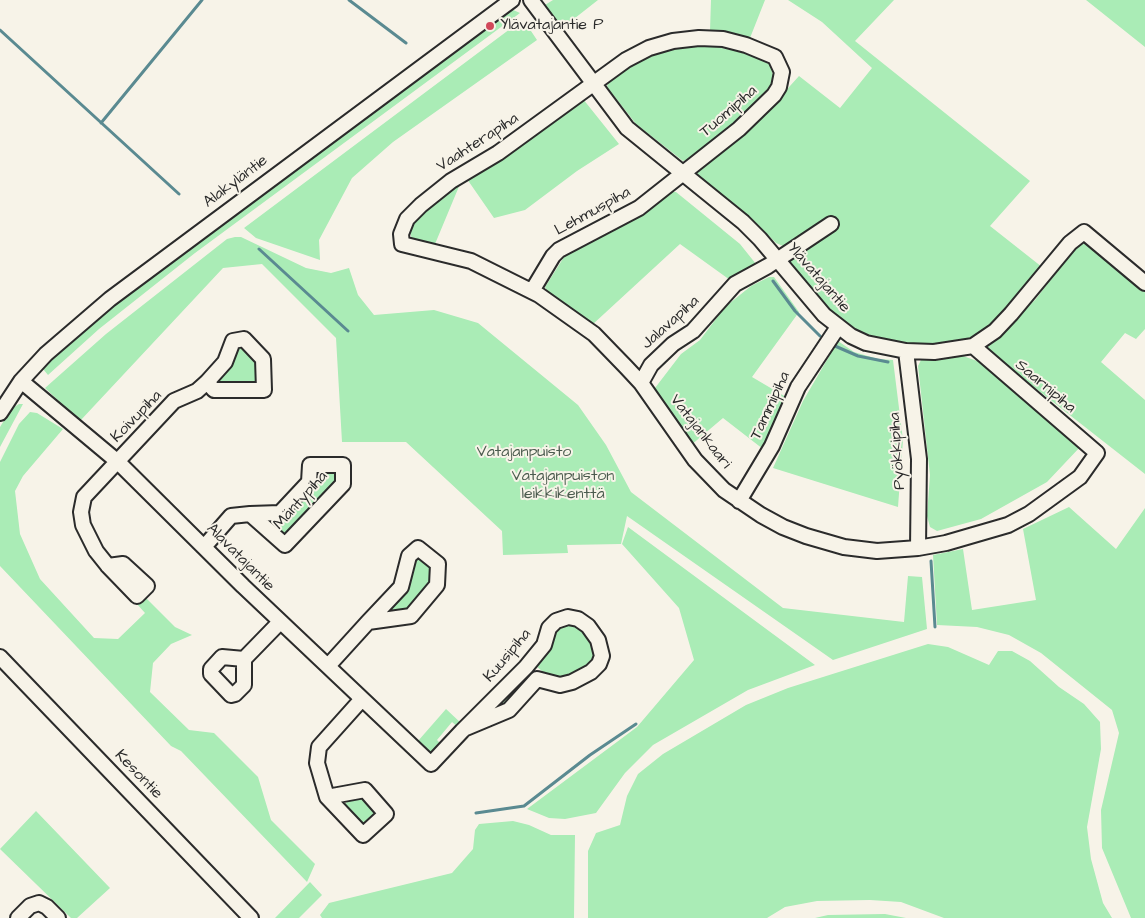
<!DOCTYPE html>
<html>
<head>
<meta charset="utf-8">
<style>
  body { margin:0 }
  canvas { display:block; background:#f7f3e8 }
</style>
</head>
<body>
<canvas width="1145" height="918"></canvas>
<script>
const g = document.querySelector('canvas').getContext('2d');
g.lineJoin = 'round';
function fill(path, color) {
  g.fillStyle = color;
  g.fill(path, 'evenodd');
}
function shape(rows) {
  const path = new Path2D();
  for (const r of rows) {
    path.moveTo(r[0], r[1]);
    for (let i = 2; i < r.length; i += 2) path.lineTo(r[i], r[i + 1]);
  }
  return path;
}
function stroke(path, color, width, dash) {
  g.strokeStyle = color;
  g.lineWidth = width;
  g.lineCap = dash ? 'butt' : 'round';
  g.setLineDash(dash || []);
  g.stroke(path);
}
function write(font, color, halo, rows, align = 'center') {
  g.font = font + ' "Architects Daughter",sans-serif';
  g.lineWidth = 4;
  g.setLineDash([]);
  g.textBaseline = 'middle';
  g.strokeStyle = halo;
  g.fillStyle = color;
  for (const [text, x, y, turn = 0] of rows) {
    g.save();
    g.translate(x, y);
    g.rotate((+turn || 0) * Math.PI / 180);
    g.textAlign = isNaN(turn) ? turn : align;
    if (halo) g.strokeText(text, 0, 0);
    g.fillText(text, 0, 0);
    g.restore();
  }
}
const green = shape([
  [553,0,598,0,561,29,545,5],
  [711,0,765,0,750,38,710,31],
  [788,0,894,0,855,41,1030,181,990,226,1042,267,1010,305,986,328,969,339,938,344,902,343,859,333,842,324,820,303,803,282,790,263,791,258,785,247,776,243,749,216,698,177,697,172,762,117,799,76,840,108,872,68,822,22],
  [1086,0,1145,0,1145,47],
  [511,9,520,13,195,253,99,329,48,375,43,369,62,348,129,294],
  [522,24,529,28,537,40,393,142,352,178,319,240,320,260,256,238,244,228,514,26],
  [680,46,710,46,744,52,769,63,773,75,769,91,748,111,689,159,683,161,636,124,607,87,608,82,640,60,653,54],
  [583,99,619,144,577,171,525,210,494,218,467,179],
  [460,184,435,244,412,239,409,230,415,221,432,204],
  [672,192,676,192,740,244,756,264,730,280,680,244,592,325,548,293,545,287,564,257,569,253,641,216],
  [235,237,241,237,306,268,331,273,349,268,358,295,374,315,434,310,478,323,578,405,606,445,631,492,783,608,904,622,908,576,922,577,927,629,833,660,627,516,621,544,567,545,568,553,503,555,502,531,406,442,342,442,336,338,262,264,223,268,80,421,45,388,106,334,227,239],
  [1079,243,1092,245,1145,292,1145,329,1136,339,1125,333,1101,362,1145,400,1145,474,988,351,988,342,1035,300],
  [769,277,774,277,799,312,752,377,786,397,763,449,723,418,690,446,655,392,655,388,681,354,700,340,725,307,751,286],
  [838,341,854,352,878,359,893,360,903,440,898,507,773,468,803,401],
  [242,345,257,358,257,383,218,384,217,379,237,348],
  [963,356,980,362,1081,446,1047,482,981,519,937,531,930,527,927,516,930,475,918,366,921,360],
  [19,404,23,404,0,447,0,427,11,409],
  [30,412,37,413,63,429,23,476,15,491,20,534,40,579,94,638,118,639,145,613,136,603,144,596,175,627,192,635,171,644,153,663,150,692,189,730,214,733,258,777,271,820,315,864,307,882,181,751,171,746,0,566,0,462,19,424],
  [315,470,335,470,337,474,336,484,284,539,268,522],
  [1069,507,1116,549,1145,508,1145,918,1131,918,1102,848,1101,810,1119,733,1112,710,1041,653,1009,635,977,627,937,625,933,555,963,549,972,610,1036,600,1023,529],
  [628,527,815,665,748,690,653,745,625,773,596,813,565,819,549,818,527,809,637,727,694,660,679,608,622,544],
  [419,556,431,566,432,584,413,605,404,611,392,613,390,610,392,605,412,561],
  [569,622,583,627,598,647,593,664,564,680,548,676,536,666,559,626],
  [928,644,948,647,989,665,998,651,1012,651,1030,661,1059,687,1084,704,1100,722,1101,749,1087,827,1091,859,1103,903,1112,918,944,918,901,902,870,900,817,901,785,907,767,918,588,918,588,851,596,833,620,825,627,796,638,774,663,754,746,705,788,688],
  [525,674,531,680,507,705,497,709,494,707],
  [446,709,462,724,459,728,452,722,437,740,443,746,435,752,430,753,418,741],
  [364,796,377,812,376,817,364,823,360,823,342,806,354,797],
  [36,811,110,888,77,918,71,918,0,849],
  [513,821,529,825,551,835,575,835,574,918,322,918,320,915,329,903,452,873,473,849,475,830,479,824],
  [310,882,322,895,299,918,275,918],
  [885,914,906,918,815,918,828,915]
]);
const stream = shape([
  [349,0,406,43],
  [0,30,179,194],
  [101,123,202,0],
  [259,249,348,331],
  [773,281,795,311,820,336],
  [835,346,858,356,888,362],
  [931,561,935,627],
  [476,813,524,806,590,755,636,724]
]);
const minor = shape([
  [531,0,627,128,743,222,760,239,824,315,851,336,866,343,906,351,934,352,973,346,995,331,1011,314,1070,243,1084,232,1145,283],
  [532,291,553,256,559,250,639,208,739,129,774,95,779,87,782,72,775,57,746,45,723,39,699,38,673,41,649,48,626,60,498,153,451,181,421,205,407,219,401,234,402,244,471,261,539,295,594,334,626,367,641,383,695,460,724,490,761,515,783,527,806,536,844,547,877,551,918,548,946,543,1008,525,1029,514,1080,477,1097,453,973,346],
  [906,351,919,459,918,548],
  [21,381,118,462,243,586,431,764,462,731,526,667,544,645,549,628,556,621,568,617,578,619,588,626,598,640,602,656,599,664,591,672,572,682,560,685,537,679,509,710,466,728],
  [641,383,651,365,673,344,693,331,735,284,768,266,831,224],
  [0,413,21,381,46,354,110,299,512,0],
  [739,501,772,446,798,387,838,327],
  [204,547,231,516,250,514,280,513,309,482,310,465,343,465,343,484,285,545,250,514],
  [108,566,123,564,147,586,137,596,108,566,96,551,83,525,81,512,84,497,174,401,197,391,207,382,225,362,233,341,244,339,263,359,264,390,214,390,207,382],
  [0,657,251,918],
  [244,659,222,657,211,669,211,674,231,695,235,694,244,685,244,659,280,622],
  [328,666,368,622,401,587,409,556,418,548,438,564,437,585,411,616,368,622],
  [327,797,365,790,386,814,363,835,327,797,317,763,319,747,362,699],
  [18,918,30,906,39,903,47,907,58,918]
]);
const markers = [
  [490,26,5,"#d1495b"]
];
const poiNames = [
  ["Ylävatajantie P",500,26]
];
const streetNames = [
  ["Tuomipiha",729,112,-41],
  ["Vaahterapiha",478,143,-33],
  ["Alakyläntie",236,182,-37],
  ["Lehmuspiha",593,212,-29],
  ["Ylävatajantie",818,278,49],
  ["Jalavapiha",671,323,-42],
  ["Saarnipiha",1045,387,40],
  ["Tammipiha",771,406,-65],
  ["Koivupiha",137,417,-46],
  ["Vatajankaari",700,432,52],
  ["Pyökkipiha",898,451,-94],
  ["Mäntypiha",301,501,-48],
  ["Alavatajantie",240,558,45],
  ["Kuusipiha",508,656,-50],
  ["Kesontie",138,775,46]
];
const parkNames = [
  ["Vatajanpuisto",524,453],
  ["Vatajanpuiston",563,477],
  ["leikkikenttä",563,495]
];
fill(green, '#aaecb6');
stroke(stream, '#5a8a91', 3);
stroke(minor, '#2b2b2b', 18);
stroke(minor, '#f7f3e8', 14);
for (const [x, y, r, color] of markers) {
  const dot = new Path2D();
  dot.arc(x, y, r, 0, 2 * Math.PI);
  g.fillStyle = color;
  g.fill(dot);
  stroke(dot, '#f7f3e8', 2);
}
write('16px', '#2b2b2b', '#f7f3e8', poiNames, 'left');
write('16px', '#2b2b2b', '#f7f3e8', streetNames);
write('16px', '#4b5b4e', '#f7f3e8', parkNames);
</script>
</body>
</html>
